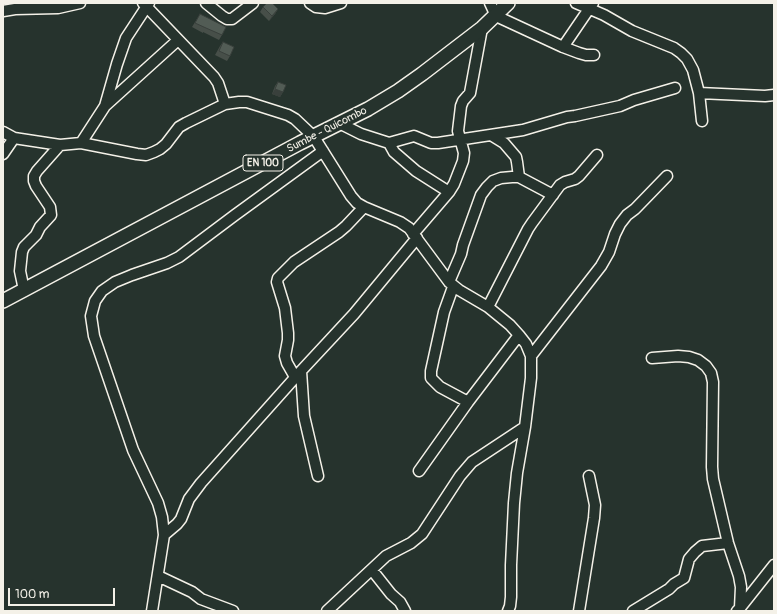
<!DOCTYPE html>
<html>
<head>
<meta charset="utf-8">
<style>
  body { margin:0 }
  #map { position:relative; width:777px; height:614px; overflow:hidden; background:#26332d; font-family:Pangolin,sans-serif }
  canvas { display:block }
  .frame { position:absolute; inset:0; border:4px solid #f4f1e8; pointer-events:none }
  .scale { position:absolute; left:8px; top:588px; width:107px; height:18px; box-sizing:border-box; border:2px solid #f4f1e8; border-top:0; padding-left:5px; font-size:12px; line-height:14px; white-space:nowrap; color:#f4f1e8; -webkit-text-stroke:3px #26332d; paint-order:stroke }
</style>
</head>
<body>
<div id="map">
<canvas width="777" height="614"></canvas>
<div class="frame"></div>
<div class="scale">100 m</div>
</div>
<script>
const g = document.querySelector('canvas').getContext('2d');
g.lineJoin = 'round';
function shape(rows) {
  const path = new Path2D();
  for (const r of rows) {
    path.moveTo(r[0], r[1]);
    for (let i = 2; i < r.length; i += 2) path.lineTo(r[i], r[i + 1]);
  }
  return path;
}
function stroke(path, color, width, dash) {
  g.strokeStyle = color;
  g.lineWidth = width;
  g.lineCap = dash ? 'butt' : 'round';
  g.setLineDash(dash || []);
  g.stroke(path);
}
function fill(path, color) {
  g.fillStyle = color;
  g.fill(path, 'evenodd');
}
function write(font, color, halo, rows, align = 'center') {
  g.font = font + ' Pangolin,sans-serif';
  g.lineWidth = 3.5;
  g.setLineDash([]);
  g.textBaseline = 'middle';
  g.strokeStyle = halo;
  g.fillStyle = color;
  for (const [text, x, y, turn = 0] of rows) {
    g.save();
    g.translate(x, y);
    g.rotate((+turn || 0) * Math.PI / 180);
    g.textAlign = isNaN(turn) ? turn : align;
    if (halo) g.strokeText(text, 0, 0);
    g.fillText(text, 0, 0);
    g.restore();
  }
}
const minor = shape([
  [143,3,214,77,218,83,225,104],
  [206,3,222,16,227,19,232,19,253,3],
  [310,3,316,7,325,8,341,3],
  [490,3,496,16,563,47,579,53,586,55,594,55],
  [576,3,604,15,632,31,674,48,681,53,687,59,693,70,699,93,702,121],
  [3,11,15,9,58,8,80,3],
  [563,47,593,3],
  [699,93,765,96,774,95],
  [105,106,117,64,126,38,149,3],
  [339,123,361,134,389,143,414,136,431,143,438,143,523,130,567,117,575,116,620,106,634,100,675,88],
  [3,132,14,138,60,145,81,143,137,154,146,155,154,152,160,149,166,144,179,127,186,123,225,104,239,102,247,102,288,115,295,119,314,137,351,196,357,203,364,207,400,222,409,228,449,282,459,290,488,307,510,325,519,335,526,344,531,356,531,378,525,427,517,473,514,503,511,565,511,597,510,606,508,611],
  [491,135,504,143,516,157,517,162,519,177],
  [81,143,105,106,178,40],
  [389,143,394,152,416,171,449,192],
  [3,154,14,138],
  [413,234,449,192,454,184,463,161,464,153,458,131,461,106,463,101,470,93,482,28],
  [449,282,461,254,463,245,481,195,487,187,493,181,501,178,512,177,519,177,553,195],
  [453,287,444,312,431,371,431,378,440,387,468,402],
  [24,290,20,271,22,252,24,247,36,235,40,227,51,215,50,207,36,186,34,181,34,176,37,171,60,145],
  [488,307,528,229,532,223,560,185,565,182,575,179,579,176,597,155],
  [531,356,601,266,609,252,615,234,620,224,627,215,635,209,667,176],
  [652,358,678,356,689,357,698,360,706,366,711,373,713,382,712,467,713,479,728,543,739,576,741,587,740,608,737,611],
  [301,371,304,416,318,476],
  [295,377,287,363,285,356,288,340,288,333,285,308,277,282,278,278,294,262,339,232,346,226,364,207],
  [419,471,468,402,519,335],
  [164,535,177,524,181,519,189,499,201,483,301,371,354,314,417,238],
  [372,570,391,594,400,602,405,611],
  [158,576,192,592,201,599,233,611],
  [740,608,774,565],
  [152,611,164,535,162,517,158,503,133,450,94,336,91,316,95,301,102,291,115,282,132,275,167,263,179,257,235,215,323,151],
  [327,611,386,556,411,543,422,534,460,476,472,462,525,427],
  [579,611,594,518,595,505,589,476],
  [633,611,669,589,674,584,684,578,689,559,695,552,702,546,728,543]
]);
const major = shape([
  [3,301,300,143,368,109,398,91,422,74,482,28,508,3]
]);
const wall = shape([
  [263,7,278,9,275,14,269,21,260,12],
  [200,14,222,35,219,40,203,32,203,33,192,27],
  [223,42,230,56,227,61,215,55,220,46],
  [278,82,283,92,280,97,272,94,275,86]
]);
const shadedWall = shape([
  [278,9,275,14,269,21,272,16],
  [275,89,283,92,280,97,272,94]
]);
const building = shape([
  [267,3,272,3,278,9,272,16,263,7,267,3],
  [200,14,226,27,222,35,206,28,195,23,200,14],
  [223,42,234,47,230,56,219,51,223,42],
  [278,82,286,85,283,92,275,89,278,82]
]);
const shields = [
  [263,163,40]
];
const shieldNames = [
  ["EN 100",263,163]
];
const streetNames = [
  ["Sumbe - Quicombo",327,130,-27]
];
stroke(minor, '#f4f1e8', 13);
stroke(major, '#f4f1e8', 16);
stroke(minor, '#26332d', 10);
stroke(major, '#26332d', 13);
fill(wall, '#474f49');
fill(shadedWall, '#39403c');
fill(building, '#525c55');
stroke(building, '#39403c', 1);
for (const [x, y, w] of shields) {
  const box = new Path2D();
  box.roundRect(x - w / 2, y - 8, w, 16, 3);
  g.fillStyle = '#26332d';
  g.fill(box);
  stroke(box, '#f4f1e8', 1);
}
write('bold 10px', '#f4f1e8', null, shieldNames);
write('11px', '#f4f1e8', '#26332d', streetNames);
</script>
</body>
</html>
